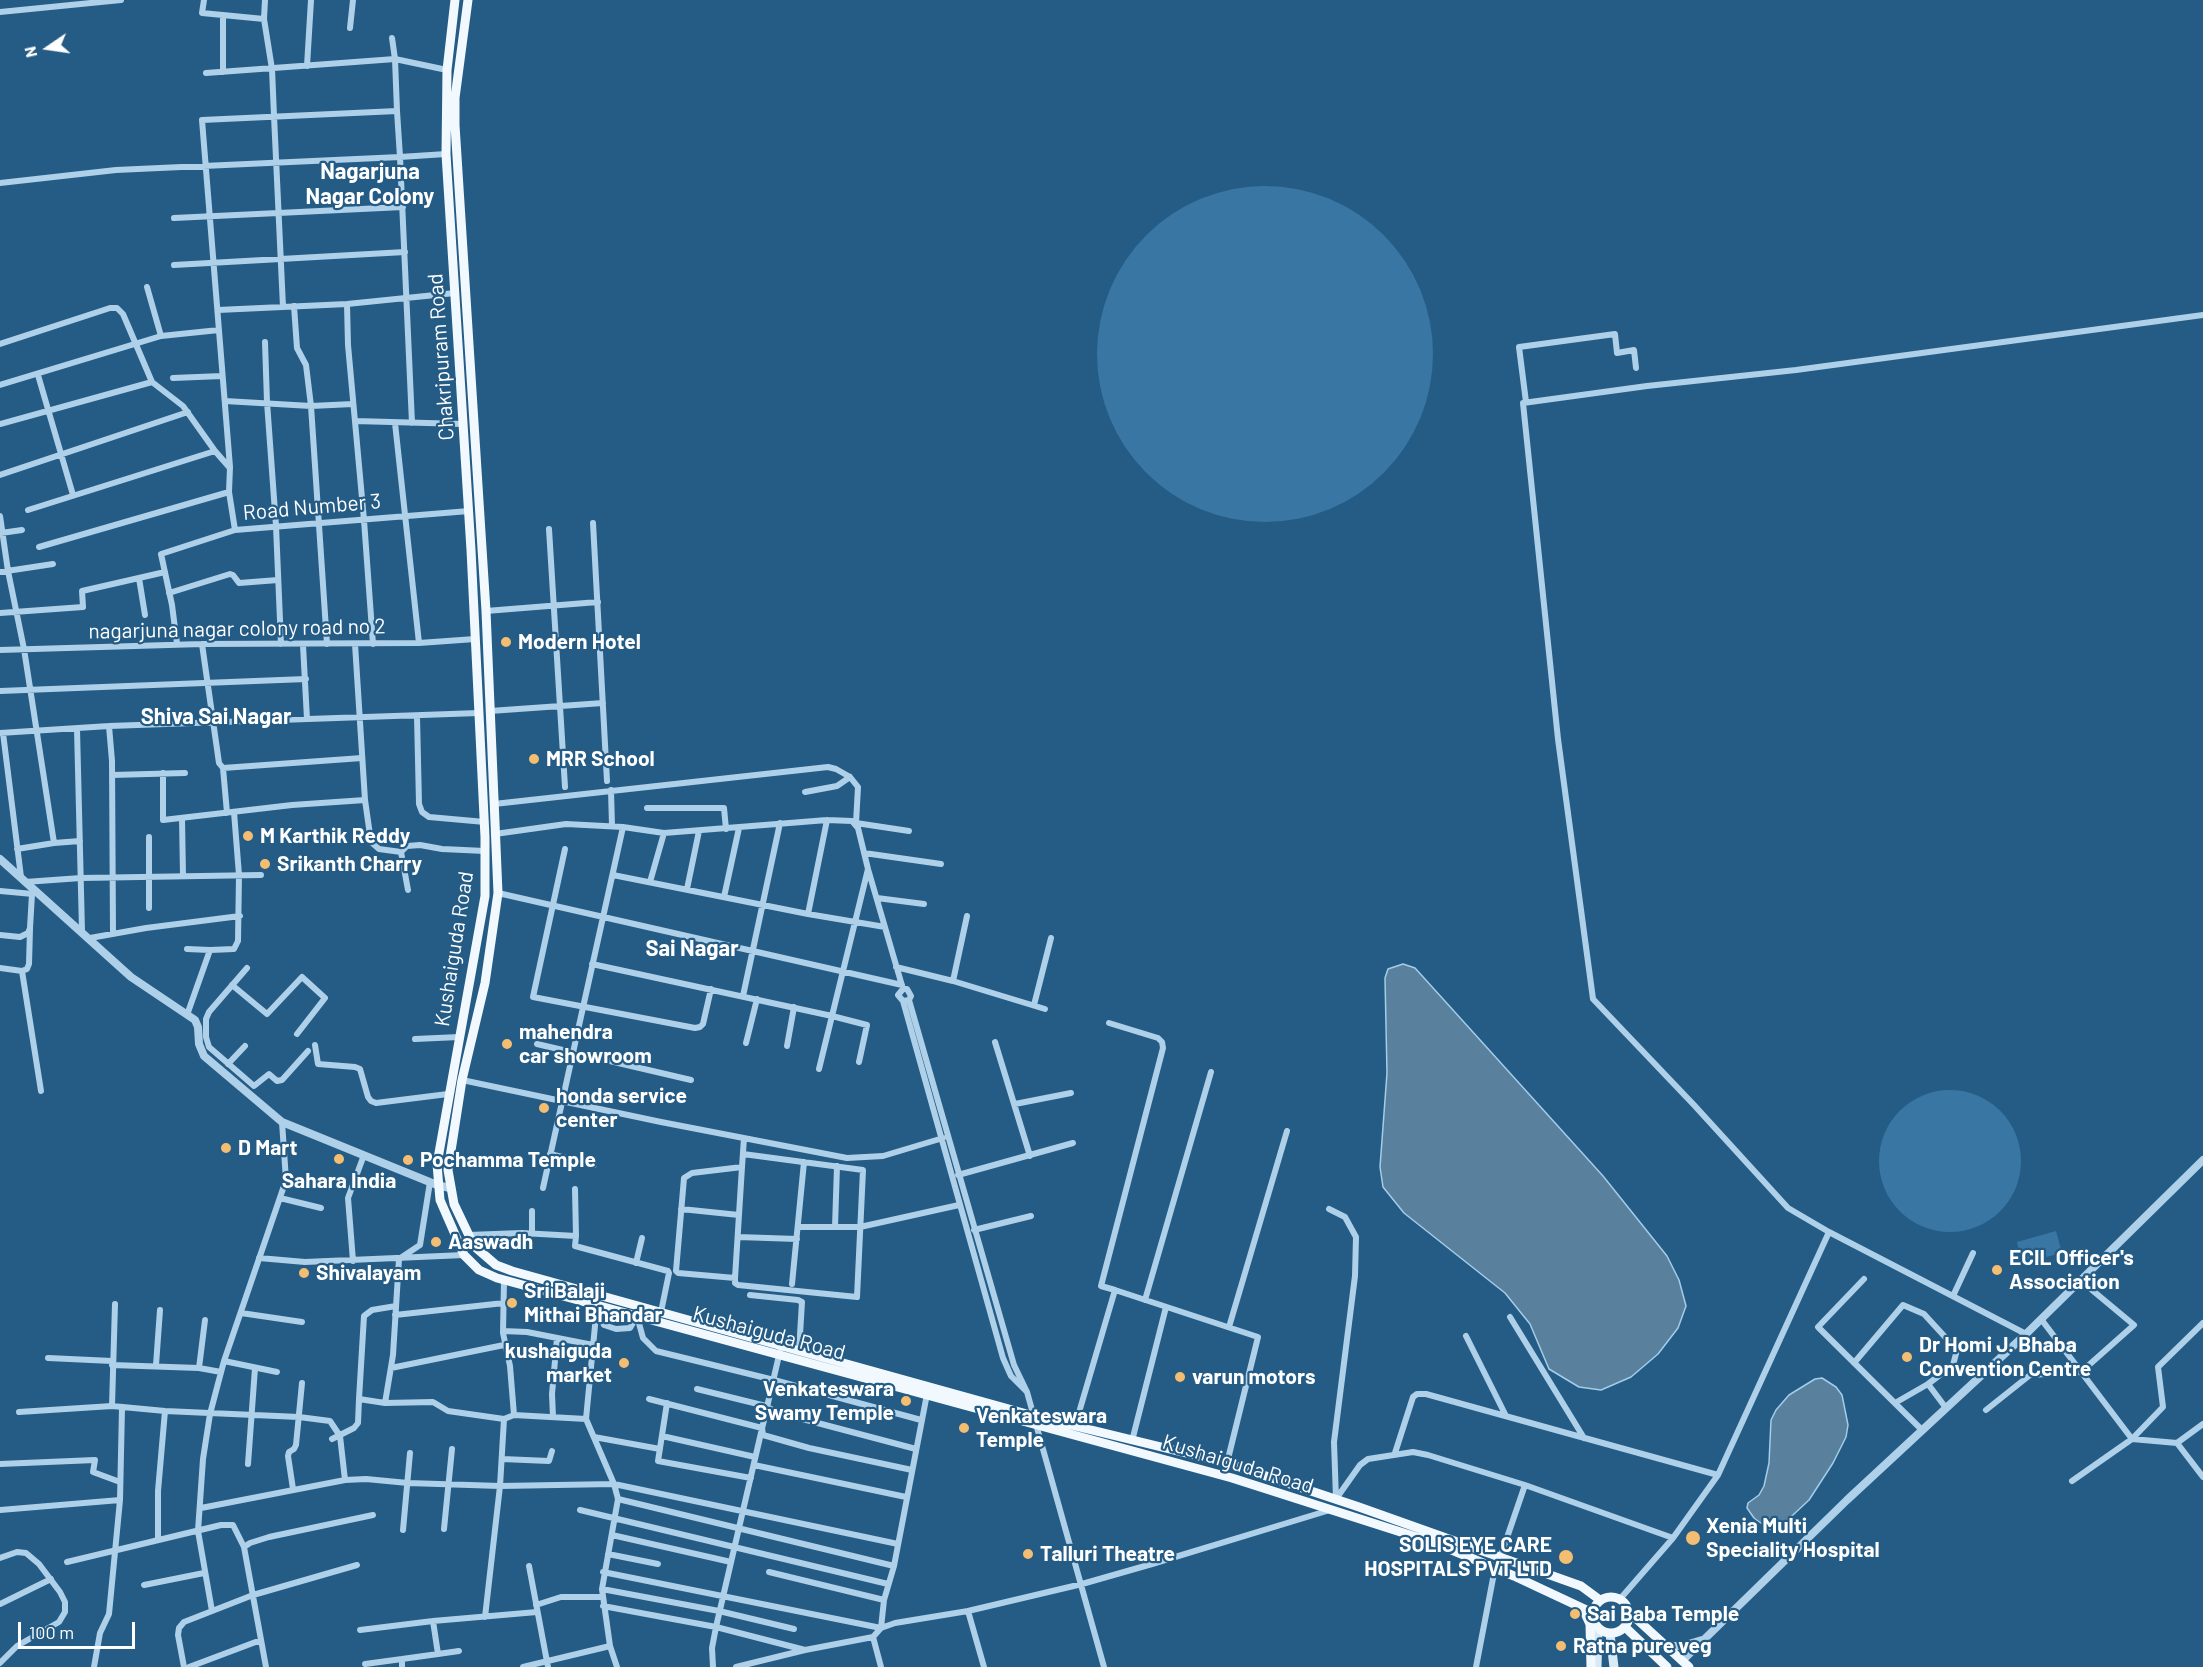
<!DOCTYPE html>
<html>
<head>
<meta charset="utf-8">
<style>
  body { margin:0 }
  #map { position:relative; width:2203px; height:1667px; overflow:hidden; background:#245c86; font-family:Barlow,sans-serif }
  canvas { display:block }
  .north { position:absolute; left:18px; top:18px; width:60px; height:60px; -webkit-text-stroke:4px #245c86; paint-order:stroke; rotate:257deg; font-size:16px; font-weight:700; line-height:24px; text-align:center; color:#fff }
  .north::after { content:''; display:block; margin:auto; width:21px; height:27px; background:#fff; clip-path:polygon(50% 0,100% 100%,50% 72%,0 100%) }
  .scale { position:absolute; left:18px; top:1622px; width:117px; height:27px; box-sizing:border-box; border:3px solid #fff; border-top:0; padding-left:8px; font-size:18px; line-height:21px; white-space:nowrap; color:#fff; -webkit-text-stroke:4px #245c86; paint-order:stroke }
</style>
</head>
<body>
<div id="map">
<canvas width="2203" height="1667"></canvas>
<div class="north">N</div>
<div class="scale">100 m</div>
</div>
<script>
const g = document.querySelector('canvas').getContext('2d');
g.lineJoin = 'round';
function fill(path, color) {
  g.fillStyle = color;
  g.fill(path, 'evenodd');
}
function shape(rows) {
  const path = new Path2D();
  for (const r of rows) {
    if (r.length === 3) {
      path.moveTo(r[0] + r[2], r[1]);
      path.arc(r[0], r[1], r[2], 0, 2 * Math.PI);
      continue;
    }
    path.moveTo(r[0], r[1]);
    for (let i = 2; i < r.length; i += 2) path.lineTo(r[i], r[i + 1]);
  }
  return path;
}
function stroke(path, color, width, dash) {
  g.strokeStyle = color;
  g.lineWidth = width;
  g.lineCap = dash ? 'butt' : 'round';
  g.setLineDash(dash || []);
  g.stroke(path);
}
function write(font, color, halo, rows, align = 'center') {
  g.font = font + ' Barlow,sans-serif';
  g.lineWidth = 4.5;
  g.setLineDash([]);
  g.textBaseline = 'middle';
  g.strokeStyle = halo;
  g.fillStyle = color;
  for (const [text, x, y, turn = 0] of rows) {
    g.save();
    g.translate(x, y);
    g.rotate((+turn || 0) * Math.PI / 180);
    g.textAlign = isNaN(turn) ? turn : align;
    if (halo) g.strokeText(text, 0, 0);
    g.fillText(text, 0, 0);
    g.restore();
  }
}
const green = shape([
  [1265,354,168],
  [1950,1161,71],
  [2056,1231,2062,1253,2022,1263,2017,1242]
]);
const water = shape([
  [1403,964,1415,968,1603,1176,1667,1256,1679,1280,1686,1306,1678,1328,1658,1354,1631,1377,1601,1390,1579,1387,1549,1369,1530,1324,1505,1293,1404,1213,1383,1187,1380,1167,1387,1073,1385,978,1388,969,1403,964],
  [1822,1378,1836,1387,1842,1395,1848,1425,1846,1437,1833,1463,1809,1500,1779,1528,1773,1530,1769,1529,1754,1518,1747,1508,1748,1503,1759,1495,1764,1486,1769,1463,1771,1420,1776,1410,1789,1395,1815,1379,1822,1378]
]);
const minor = shape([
  [204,0,202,13,264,19],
  [265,0,264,19,272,69,274,116,283,307],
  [0,12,121,0],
  [350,28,353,0],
  [307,66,311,0],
  [223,72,223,15],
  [206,73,395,59,447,70],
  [397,111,400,157,446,154],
  [0,183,116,170,400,157,412,423],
  [174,218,403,207],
  [174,265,405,252],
  [147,287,161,336],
  [347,304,348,345,364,520,373,644],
  [294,306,297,348,306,365,311,406,327,644],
  [218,310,347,304,455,293],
  [265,342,267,402,276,526,281,644],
  [0,344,110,308,117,308,123,314,152,382,183,406,215,451,229,467],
  [38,375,73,495],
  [173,378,222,376],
  [0,385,161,336,219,330],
  [225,401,311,406,353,404],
  [1526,402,1519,347,1615,334,1617,353,1634,350,1636,368],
  [355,421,463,424],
  [395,423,419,643],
  [0,424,152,382],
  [0,475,188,412],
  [28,510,215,451],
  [0,516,8,571,24,649,54,843],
  [593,523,607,781],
  [549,529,565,787],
  [235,530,229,492,230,467,202,120,397,111,395,59,392,38],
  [1,533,22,530],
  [39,547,229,492],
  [0,572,53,564],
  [139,578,145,615],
  [169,593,230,574,233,575,239,583,278,580],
  [486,611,598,602],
  [0,613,83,607,82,591,165,572],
  [177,644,172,605,161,554,235,530,469,511],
  [202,644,219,763,223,768,227,813],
  [355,644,365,800,371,842,379,849,401,852,408,890],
  [303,645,307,719],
  [0,650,202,644,419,643,475,639],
  [0,691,306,679],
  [490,711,603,703],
  [417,716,419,804,422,812,429,817,485,822],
  [109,726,112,761,113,934],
  [77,729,82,931],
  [0,733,109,726,479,713],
  [3,733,21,877],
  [223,768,362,758],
  [163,773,163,820,292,805,365,800],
  [112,775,185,773],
  [611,790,612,826],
  [805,792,837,786,850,777],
  [494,804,828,767,836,769,850,777,858,787,856,823,909,831],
  [647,808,724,808,726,829],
  [182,818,183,876],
  [495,834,566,824,623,827,664,833,827,820,852,821,858,828,868,869,903,989],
  [149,837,149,908],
  [17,849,54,843,80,841],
  [565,849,533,997,695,1028,700,1027,703,1024,711,989],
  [401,852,407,846,420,845,442,849,485,851],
  [864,853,941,864],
  [613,875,808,914,885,927],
  [25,882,81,878,261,875],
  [650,882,664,833],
  [687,889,699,831],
  [0,891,33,894],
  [498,893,902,985],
  [724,897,739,828],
  [877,898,924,904],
  [808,914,827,820],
  [0,935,20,937,28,933,30,928,32,894],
  [90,938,146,928,240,916],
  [187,949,210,950,187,1015],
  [210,950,234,949,238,941,239,875,234,812],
  [592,964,832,1016,867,1025,859,1062],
  [896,967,953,981,1045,1009],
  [0,968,22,971,27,969,29,964,30,929],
  [247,968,209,1012,206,1019,206,1037,209,1047,254,1086,269,1074,277,1081,282,1080,308,1051],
  [22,971,41,1091],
  [953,981,967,916],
  [232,985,267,1014,302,977,325,998,297,1034],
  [743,996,780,823],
  [903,1001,909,1000,911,996,907,989,903,989,898,995,903,1001,1003,1358,1011,1376,1027,1392,1014,1365,909,1000],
  [1034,1005,1051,938],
  [1109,1023,1158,1038,1162,1042,1163,1048,1101,1286,1115,1290],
  [415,1039,459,1037],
  [995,1042,1030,1156],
  [746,1043,757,999],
  [537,1044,691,1080],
  [315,1045,318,1064,355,1067,360,1069,368,1097,371,1101,376,1103,448,1094],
  [787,1046,794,1007],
  [228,1064,245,1046],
  [819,1069,868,869],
  [462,1080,661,1122,847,1158,883,1156,943,1138],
  [1015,1104,1071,1093],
  [550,1154,594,1165],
  [743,1154,863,1170,857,1297,738,1285,735,1283,735,1278,742,1167,744,1138],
  [958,1175,1073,1143],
  [543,1188,623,827],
  [575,1189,576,1236],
  [280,1198,321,1208],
  [681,1209,739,1215],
  [1329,1209,1345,1217,1356,1237,1355,1276,1334,1442,1336,1499],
  [532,1211,532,1234],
  [798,1227,860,1227,959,1205],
  [835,1227,837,1166],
  [974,1230,1031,1216],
  [468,1235,522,1233,576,1236,575,1246,668,1271,669,1273,661,1312],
  [738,1237,797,1239],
  [259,1258,305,1262,464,1255],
  [353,1261,348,1198,364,1155],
  [636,1263,642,1238],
  [735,1278,678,1273,676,1271,684,1178,692,1173,742,1167],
  [1864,1279,1818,1327,1922,1430],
  [504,1280,503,1333,510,1366,514,1415],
  [792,1284,804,1162],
  [750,1295,798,1300,802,1302,799,1351],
  [1953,1296,1973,1253],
  [1145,1300,1211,1072],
  [598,1311,604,1325,616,1329,630,1328,637,1316],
  [241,1313,302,1322],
  [395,1315,504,1303],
  [637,1316,643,1338,656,1351,774,1380,921,1420],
  [1510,1317,1584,1438],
  [2041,1319,2132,1439,2163,1407,2158,1367,2203,1323],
  [1229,1327,1287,1131],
  [503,1331,527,1332,593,1345],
  [2026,1334,1829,1232,1788,1208,1694,1105,1593,999,1558,739,1523,403,1647,386,1796,370,2203,315],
  [1466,1336,1506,1416],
  [48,1358,112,1361],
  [224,1361,277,1372],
  [1854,1363,1903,1305,1924,1314,1957,1350,1953,1365,1928,1384,1895,1403],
  [112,1365,199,1368,221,1372],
  [156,1365,160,1310],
  [199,1368,205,1320],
  [391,1368,504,1345],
  [1928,1384,1946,1408],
  [697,1389,766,1406,776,1412,916,1449],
  [1027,1392,1104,1667],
  [359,1399,364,1316,372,1310,396,1306],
  [649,1399,762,1428,763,1435,809,1448,912,1470],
  [385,1403,393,1355,399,1259,420,1245,430,1182],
  [667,1403,658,1461,751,1478],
  [112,1406,115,1304],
  [1986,1410,2030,1375,2081,1372,2134,1325,2080,1280],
  [19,1412,112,1406,165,1411,299,1417,330,1421,340,1436,345,1480],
  [553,1417,552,1394,557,1338],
  [586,1419,614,1484,618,1499,602,1589,610,1646,617,1667],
  [1075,1426,1115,1290,1258,1337,1227,1463],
  [662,1436,755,1457],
  [594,1437,660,1449],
  [332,1439,354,1428,358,1423,359,1399,385,1403,433,1402,448,1411,504,1419],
  [1132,1441,1166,1307],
  [2177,1443,2203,1424],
  [1395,1453,1413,1397,1417,1394,1426,1394,1718,1475],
  [502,1459,549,1461,552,1451],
  [0,1464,95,1460,93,1472,120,1482],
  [248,1464,255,1368],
  [754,1465,906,1497],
  [2072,1481,2132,1439,2177,1443,2203,1477],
  [293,1489,288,1456,289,1452,294,1449,296,1445,302,1383],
  [618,1499,894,1566],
  [1336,1499,1360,1465,1368,1459,1413,1452,1428,1455,1525,1485,1673,1538],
  [201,1508,345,1480,366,1479,408,1483,500,1486,504,1419,514,1415,586,1419,597,1305],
  [0,1510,120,1500],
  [580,1510,888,1584],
  [444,1529,452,1449],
  [403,1530,410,1453],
  [612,1535,731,1562],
  [158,1540,158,1491,165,1411],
  [244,1547,250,1543,269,1537,373,1515],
  [608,1554,658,1564],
  [0,1558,17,1552,26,1553,39,1564,60,1592,65,1602,65,1612,59,1622,17,1646,0,1663],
  [1500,1558,1525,1485],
  [67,1562,221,1525,233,1525,244,1547,266,1667],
  [529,1566,548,1667],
  [603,1572,881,1628,884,1600,894,1566,927,1394],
  [769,1572,884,1600],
  [144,1585,204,1573],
  [602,1589,719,1611,794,1629],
  [1620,1599,1673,1538,1718,1475,1829,1232],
  [0,1604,51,1579],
  [536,1605,561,1597,602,1597],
  [603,1606,716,1627,805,1650],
  [212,1611,198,1531,203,1459,210,1414,224,1361,286,1180,282,1122],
  [968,1611,984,1667],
  [485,1617,500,1486,614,1484,898,1544],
  [360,1630,433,1621],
  [438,1654,459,1651],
  [365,1664,402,1659],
  [94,1667,100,1633,109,1614,120,1500,122,1408],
  [184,1667,178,1635,179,1628,184,1622,253,1595,357,1565],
  [189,1667,261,1640],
  [402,1667,402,1659,438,1654,433,1621,537,1612],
  [523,1667,610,1646],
  [713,1667,712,1648,716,1627,780,1351],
  [736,1667,805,1650,873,1637],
  [881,1667,873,1637,881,1628,895,1623,968,1611,1082,1584,1152,1564,1330,1510],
  [1476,1667,1495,1568]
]);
const tertiary = shape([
  [0,859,131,977,195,1020,198,1027,199,1044,204,1056,282,1122,437,1185,450,1188],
  [1666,1646,1682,1646,1702,1640],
  [1682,1661,1847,1500,2026,1334,2203,1160]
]);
const secondary = shape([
  [1610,1634,1614,1667],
  [1597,1667,1598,1628]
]);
const primary = shape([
  [455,0,447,70,446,154,471,550,485,837,485,896,437,1164,440,1200,464,1255,479,1270,497,1278,1232,1478,1435,1543,1514,1576,1593,1613],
  [468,0,455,98,455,125,486,611,498,893,485,983,462,1080,448,1170,454,1204,474,1246,496,1265,512,1271,1034,1416,1227,1463,1359,1507,1581,1586,1600,1600],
  [1611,1615,18],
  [1579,1607,1584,1611,1590,1624,1591,1667],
  [1629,1612,1689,1667],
  [1625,1627,1667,1667]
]);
const markers = [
  [506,642,6,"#f3bd72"],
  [534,759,6,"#f3bd72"],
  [248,836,6,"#f3bd72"],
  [265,864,6,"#f3bd72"],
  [507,1044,6,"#f3bd72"],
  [544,1108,6,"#f3bd72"],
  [226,1148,6,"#f3bd72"],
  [339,1159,6,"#f3bd72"],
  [408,1160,6,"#f3bd72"],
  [436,1242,6,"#f3bd72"],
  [1997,1270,6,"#f3bd72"],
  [304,1273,6,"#f3bd72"],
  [512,1303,6,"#f3bd72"],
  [1907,1357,6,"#f3bd72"],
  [624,1363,6,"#f3bd72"],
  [1180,1377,6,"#f3bd72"],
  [906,1401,6,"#f3bd72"],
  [964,1428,6,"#f3bd72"],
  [1693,1538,8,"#f3bd72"],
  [1028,1554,6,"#f3bd72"],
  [1566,1557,8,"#f3bd72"],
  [1575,1614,6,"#f3bd72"],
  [1561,1646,6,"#f3bd72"]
];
const streetNames = [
  ["Chakripuram Road",441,357,-94],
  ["Road Number 3",312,507,-5],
  ["nagarjuna nagar colony road no 2",237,629,-1],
  ["Kushaiguda Road",454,949,-81],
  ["Kushaiguda Road",769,1333,15],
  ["Kushaiguda Road",1238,1464,17]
];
const poiNames = [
  ["Modern Hotel",518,642],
  ["MRR School",546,759],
  ["M Karthik Reddy",260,836],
  ["Srikanth Charry",277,864],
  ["mahendra",519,1032],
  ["car showroom",519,1056],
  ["honda service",556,1096],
  ["center",556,1120],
  ["D Mart",238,1148],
  ["Pochamma Temple",420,1160],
  ["Sahara India",339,1181,"center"],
  ["Aaswadh",448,1242],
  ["ECIL Officer's",2009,1258],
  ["Association",2009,1282],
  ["Shivalayam",316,1273],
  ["Sri Balaji",524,1291],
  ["Mithai Bhandar",524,1315],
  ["Dr Homi J. Bhaba",1919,1345],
  ["Convention Centre",1919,1369],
  ["kushaiguda",612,1351,"right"],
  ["market",612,1375,"right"],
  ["varun motors",1192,1377],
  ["Venkateswara",894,1389,"right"],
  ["Swamy Temple",894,1413,"right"],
  ["Venkateswara",976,1416],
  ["Temple",976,1440],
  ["Xenia Multi",1706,1526],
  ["Speciality Hospital",1706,1550],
  ["SOLIS EYE CARE",1552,1545,"right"],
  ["HOSPITALS PVT LTD",1552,1569,"right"],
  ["Talluri Theatre",1040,1554],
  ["Sai Baba Temple",1587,1614],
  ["Ratna pure veg",1573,1646]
];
const neighbourhoodNames = [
  ["Nagarjuna",370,172],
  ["Nagar Colony",370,197],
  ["Shiva Sai Nagar",216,717],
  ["Sai Nagar",692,949]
];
fill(green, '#3976a3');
fill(water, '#59809d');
stroke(water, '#a3cde9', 1.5);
stroke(minor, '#afd0e9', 6);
stroke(tertiary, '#afd0e9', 8);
stroke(secondary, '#d9eaf7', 9);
stroke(primary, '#f1f8fe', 9);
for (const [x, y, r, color] of markers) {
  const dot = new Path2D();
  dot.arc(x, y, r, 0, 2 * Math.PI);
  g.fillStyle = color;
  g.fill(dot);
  stroke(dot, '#245c86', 2);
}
write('21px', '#fff', '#245c86', streetNames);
write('bold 21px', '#fff', '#245c86', poiNames, 'left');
write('bold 22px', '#fff', '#245c86', neighbourhoodNames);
</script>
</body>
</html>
